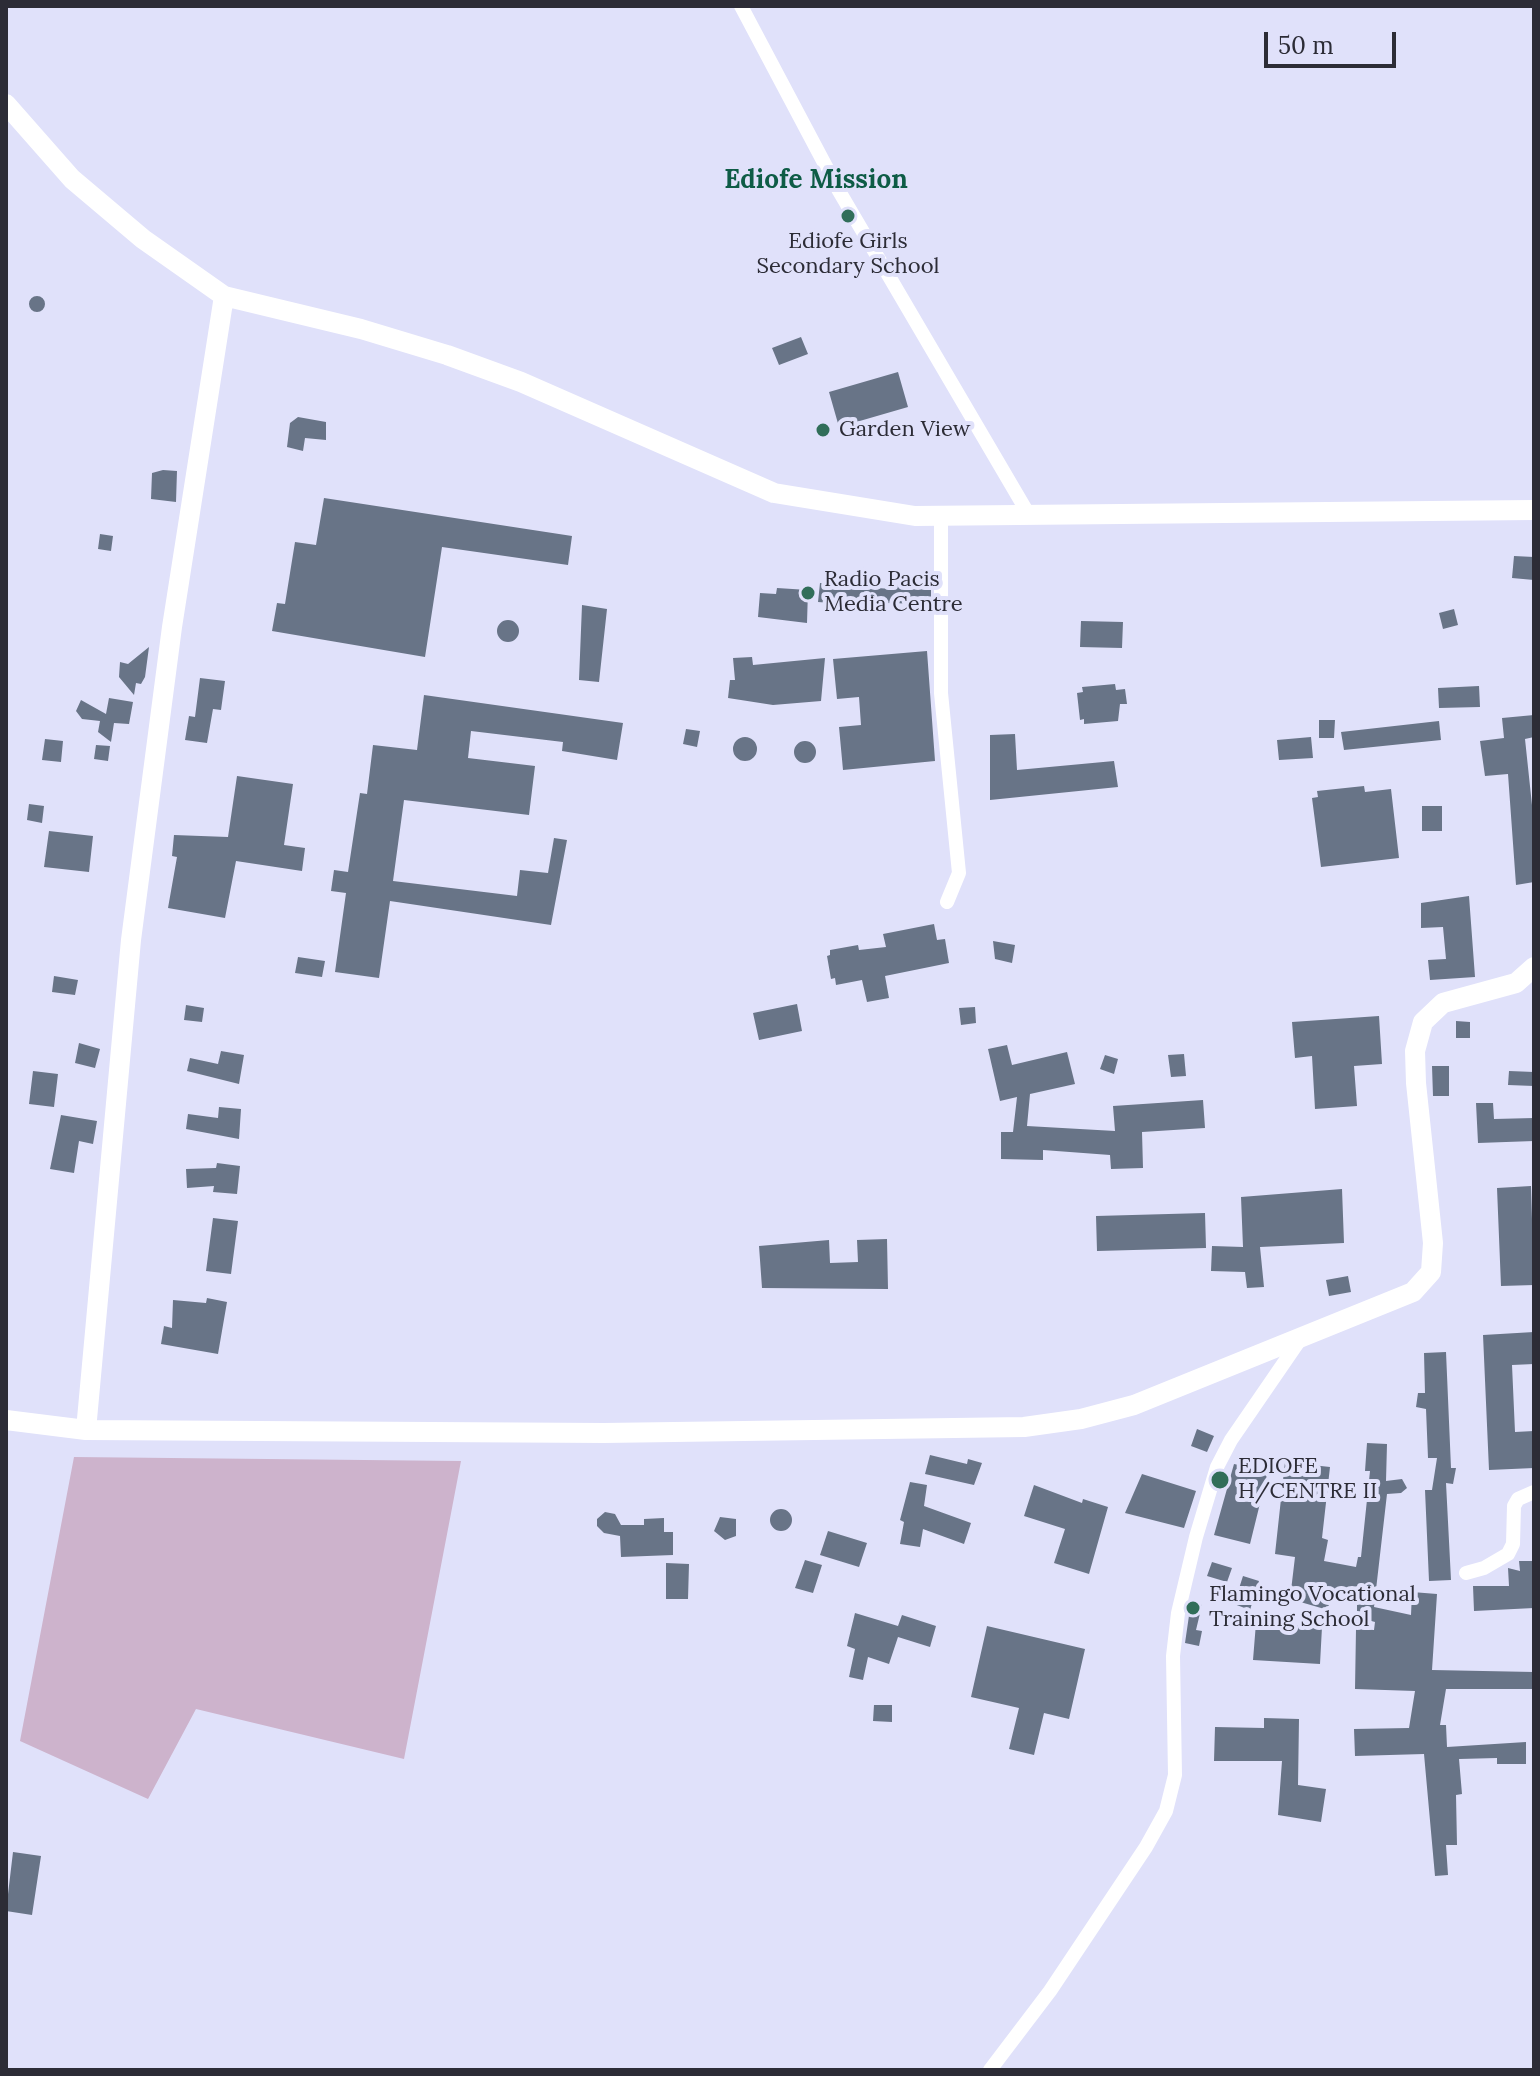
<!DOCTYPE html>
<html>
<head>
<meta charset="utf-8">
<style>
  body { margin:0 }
  #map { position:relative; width:1540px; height:2076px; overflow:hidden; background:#e0e1fa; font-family:Lora,serif }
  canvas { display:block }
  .frame { position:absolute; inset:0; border:8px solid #2c2c36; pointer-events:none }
  .scale { position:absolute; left:1264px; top:32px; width:132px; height:36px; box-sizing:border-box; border:4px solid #2c2c36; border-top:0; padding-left:10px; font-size:24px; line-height:28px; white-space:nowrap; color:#2c2c36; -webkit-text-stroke:6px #e0e1fa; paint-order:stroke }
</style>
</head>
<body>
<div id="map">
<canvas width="1540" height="2076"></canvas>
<div class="frame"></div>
<div class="scale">50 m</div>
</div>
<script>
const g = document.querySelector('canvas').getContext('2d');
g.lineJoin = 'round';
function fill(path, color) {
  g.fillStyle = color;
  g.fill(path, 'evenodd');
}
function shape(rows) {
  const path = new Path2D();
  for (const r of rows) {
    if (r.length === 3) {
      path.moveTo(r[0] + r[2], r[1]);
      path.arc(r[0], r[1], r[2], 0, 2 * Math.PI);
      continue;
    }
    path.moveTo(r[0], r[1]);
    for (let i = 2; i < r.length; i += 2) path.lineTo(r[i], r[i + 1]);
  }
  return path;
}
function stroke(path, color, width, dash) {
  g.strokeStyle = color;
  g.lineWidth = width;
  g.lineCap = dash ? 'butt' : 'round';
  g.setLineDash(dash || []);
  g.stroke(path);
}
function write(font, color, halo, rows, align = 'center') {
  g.font = font + ' Lora,serif';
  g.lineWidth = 8;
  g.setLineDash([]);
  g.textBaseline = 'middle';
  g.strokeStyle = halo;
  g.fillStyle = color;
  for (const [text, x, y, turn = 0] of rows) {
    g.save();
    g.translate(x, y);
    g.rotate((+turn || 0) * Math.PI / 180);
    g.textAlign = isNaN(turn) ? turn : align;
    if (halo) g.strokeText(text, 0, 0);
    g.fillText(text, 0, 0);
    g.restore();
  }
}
const green = shape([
  [74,1457,461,1461,404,1759,196,1709,148,1799,20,1741]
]);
const building = shape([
  [37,304,8],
  [801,337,808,354,779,365,772,348],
  [898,372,908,407,839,427,829,392],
  [298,417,326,422,326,440,305,438,303,451,287,447,290,423],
  [163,470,177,471,176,502,151,499,152,473],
  [324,498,572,536,568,565,442,547,425,657,272,631,277,603,285,604,295,542,316,545],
  [100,534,113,536,111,551,98,549],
  [1514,556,1534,557,1534,580,1512,578],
  [820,583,890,589,890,584,931,585,931,604,884,603,884,607,818,602],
  [777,588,808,590,807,623,758,617,760,593,776,594],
  [582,605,607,609,599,682,579,680],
  [1454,609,1458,625,1443,629,1439,613],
  [508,631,11],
  [1081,621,1123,622,1122,648,1080,647],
  [149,647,145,677,141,684,136,683,134,695,119,677,120,662,128,664],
  [927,651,935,761,843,770,839,727,861,725,859,697,837,699,833,659],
  [752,657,753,665,825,658,821,701,773,705,728,698,730,680,735,680,733,658],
  [200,678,225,681,221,710,213,709,207,743,185,740,189,716,195,717],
  [1115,684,1116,690,1125,689,1127,704,1120,704,1118,721,1084,724,1084,719,1080,720,1077,693,1083,692,1082,687],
  [1479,686,1480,707,1439,708,1438,688],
  [424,695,623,723,617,760,562,751,563,742,471,731,468,758,535,766,529,815,404,800,393,881,517,896,520,870,548,873,554,838,567,840,551,925,390,901,379,978,335,972,346,893,331,891,334,870,348,872,360,793,367,794,373,745,417,750],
  [109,698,133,702,129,724,114,723,111,742,98,732,100,721,82,719,76,711,81,700,106,714],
  [1534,715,1534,737,1525,739,1534,824,1534,882,1516,885,1508,774,1485,776,1480,741,1504,738,1502,718],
  [1319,720,1335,720,1334,738,1319,738],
  [1439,721,1441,740,1344,750,1341,732],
  [686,729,700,731,697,747,683,744],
  [1015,734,1017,770,1114,761,1118,787,990,800,990,735],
  [1311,737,1313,758,1279,760,1277,740],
  [745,749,12],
  [45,739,63,741,61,762,42,760],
  [805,752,11],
  [96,745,110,746,108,761,94,759],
  [237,776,293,784,284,845,305,848,302,871,236,861,225,918,168,908,177,857,172,856,174,835,228,837],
  [1364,786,1365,792,1391,789,1399,858,1321,867,1312,798,1318,797,1317,791],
  [29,804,44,806,42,823,27,820],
  [1422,806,1442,806,1442,831,1422,831],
  [49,831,93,836,89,872,44,867],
  [1469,896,1475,977,1430,980,1428,960,1446,959,1443,927,1421,928,1421,903],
  [934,924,937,940,945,939,949,963,885,976,889,998,867,1002,862,980,836,985,835,978,831,979,827,956,830,955,830,950,858,945,859,950,886,947,883,934],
  [993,941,1015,945,1012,963,995,959],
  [298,957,325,961,322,977,295,973],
  [54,976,78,980,75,995,52,992],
  [797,1004,802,1031,759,1040,753,1013],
  [186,1005,204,1008,202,1022,184,1020],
  [975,1007,976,1023,961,1025,959,1008],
  [1379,1016,1382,1064,1354,1066,1357,1106,1315,1109,1312,1056,1295,1058,1292,1022],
  [1456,1021,1470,1022,1470,1038,1456,1038],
  [79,1043,100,1049,95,1068,75,1063],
  [1007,1045,1012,1065,1067,1052,1075,1084,1030,1094,1027,1126,1115,1131,1113,1106,1203,1100,1205,1128,1142,1132,1143,1168,1111,1169,1110,1155,1043,1150,1043,1160,1001,1159,1001,1132,1013,1132,1017,1097,1000,1101,988,1049],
  [221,1051,244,1055,239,1084,187,1071,190,1058,218,1064],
  [1184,1054,1186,1076,1171,1077,1168,1055],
  [1105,1055,1118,1059,1114,1074,1100,1069],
  [1432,1066,1449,1066,1449,1096,1433,1096],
  [33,1071,58,1074,54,1107,29,1104],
  [1509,1071,1534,1072,1534,1086,1508,1085],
  [1476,1103,1493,1103,1494,1119,1534,1118,1534,1141,1478,1143],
  [219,1107,241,1109,239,1139,186,1129,188,1114,218,1118],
  [61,1115,97,1121,93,1144,79,1141,74,1173,50,1169],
  [217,1163,240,1166,237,1194,213,1192,214,1186,187,1188,186,1169,216,1168],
  [1531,1186,1534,1285,1501,1286,1497,1188],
  [1342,1189,1344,1243,1260,1247,1264,1287,1247,1288,1245,1272,1211,1271,1212,1246,1243,1247,1241,1197],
  [1205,1213,1206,1248,1097,1251,1096,1216],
  [213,1218,238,1221,231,1274,206,1271],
  [887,1239,888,1289,762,1288,759,1246,829,1240,830,1263,858,1262,857,1240],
  [1348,1276,1351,1292,1329,1296,1326,1280],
  [207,1298,227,1302,218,1354,161,1344,164,1326,172,1328,173,1300,206,1303],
  [1534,1332,1534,1364,1512,1365,1515,1432,1534,1431,1534,1468,1489,1470,1483,1335],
  [1446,1352,1451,1468,1456,1468,1453,1484,1446,1483,1451,1580,1429,1581,1425,1490,1432,1490,1437,1458,1428,1458,1426,1409,1416,1407,1418,1393,1425,1393,1424,1353],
  [1197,1429,1214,1436,1207,1452,1191,1446],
  [1367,1443,1387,1444,1386,1481,1402,1479,1407,1488,1401,1493,1387,1494,1374,1607,1411,1615,1412,1592,1437,1594,1432,1670,1534,1672,1534,1689,1446,1689,1440,1725,1446,1725,1447,1747,1526,1742,1526,1764,1497,1764,1497,1758,1459,1759,1462,1794,1456,1795,1457,1845,1446,1845,1448,1875,1435,1876,1424,1754,1355,1756,1354,1729,1409,1728,1415,1691,1355,1689,1356,1629,1374,1630,1375,1622,1357,1617,1357,1601,1330,1596,1328,1610,1290,1599,1295,1557,1275,1554,1285,1462,1330,1467,1322,1538,1328,1540,1324,1561,1356,1567,1358,1557,1361,1557,1370,1471,1365,1471],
  [930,1455,967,1464,968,1459,982,1463,974,1485,925,1474],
  [1234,1464,1268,1471,1250,1544,1214,1535],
  [1142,1474,1196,1491,1184,1528,1125,1513],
  [910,1482,927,1485,924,1506,971,1523,964,1544,923,1529,920,1547,900,1544,904,1522,900,1520],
  [1034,1485,1082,1503,1083,1499,1108,1507,1089,1574,1054,1563,1065,1529,1024,1516],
  [781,1520,11],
  [605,1512,615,1514,621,1525,644,1525,644,1519,664,1518,664,1532,673,1532,673,1555,621,1557,620,1536,604,1533,597,1526,597,1519],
  [720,1517,736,1519,736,1536,725,1540,714,1531],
  [828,1531,867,1543,859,1567,820,1555],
  [805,1560,822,1565,813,1593,795,1588],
  [1519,1561,1534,1561,1534,1608,1474,1611,1473,1586,1509,1586,1508,1568,1520,1571],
  [1212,1562,1232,1568,1227,1582,1207,1576],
  [666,1563,689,1564,688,1599,666,1599],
  [1243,1576,1259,1581,1250,1610,1234,1604],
  [1191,1602,1202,1605,1196,1630,1202,1631,1199,1646,1185,1643],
  [855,1613,898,1626,902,1615,936,1626,930,1647,898,1637,889,1664,868,1657,863,1680,849,1677,855,1649,847,1646],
  [1256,1623,1322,1627,1320,1664,1253,1660],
  [987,1626,1085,1649,1069,1719,1044,1713,1034,1755,1009,1749,1019,1708,971,1697],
  [874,1705,892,1705,892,1722,873,1721],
  [1264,1718,1299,1719,1298,1785,1326,1789,1321,1822,1278,1815,1282,1761,1214,1761,1215,1727,1264,1728],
  [13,1852,41,1856,32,1915,6,1911]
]);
const street = shape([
  [741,6,839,191,1029,515],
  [941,516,941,693,959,873,947,902],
  [1466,1573,1484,1568,1508,1554,1513,1544,1514,1506,1518,1499,1534,1492],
  [990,2070,1050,1991,1146,1847,1166,1811,1175,1775,1173,1656,1178,1613,1196,1537,1217,1467,1231,1440,1299,1341]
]);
const secondary = shape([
  [6,104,72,179,143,239,224,296,361,329,447,355,521,382,774,493,915,516,1534,510],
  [6,1420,86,1430,604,1433,1024,1427,1081,1419,1134,1405,1413,1292,1431,1272,1433,1243,1416,1083,1415,1051,1423,1022,1443,1003,1516,983,1534,967],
  [86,1430,131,940,172,627,224,296]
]);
const markers = [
  [848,216,8,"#316e59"],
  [823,430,8,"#316e59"],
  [808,593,8,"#316e59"],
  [1220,1480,10,"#316e59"],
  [1193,1608,8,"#316e59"]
];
const poiNames = [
  ["Ediofe Girls",848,242,"center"],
  ["Secondary School",848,267,"center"],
  ["Garden View",839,430],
  ["Radio Pacis",824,580],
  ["Media Centre",824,605],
  ["EDIOFE",1238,1467],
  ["H/CENTRE II",1238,1492],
  ["Flamingo Vocational",1209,1595],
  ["Training School",1209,1620]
];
const quarterNames = [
  ["Ediofe Mission",816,181]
];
fill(green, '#cdb3cc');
fill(building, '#687487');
stroke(street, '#fff', 14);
stroke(secondary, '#fff', 20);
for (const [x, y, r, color] of markers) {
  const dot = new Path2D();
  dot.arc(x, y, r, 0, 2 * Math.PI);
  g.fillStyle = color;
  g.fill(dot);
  stroke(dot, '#e0e1fa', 3);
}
write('22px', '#2c2c36', '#e0e1fa', poiNames, 'left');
write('bold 26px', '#0e5c46', '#e0e1fa', quarterNames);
</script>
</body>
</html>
